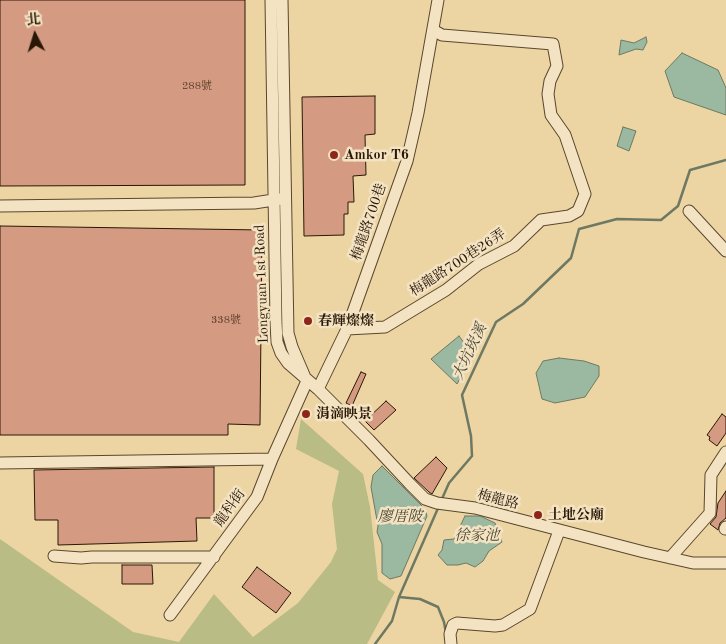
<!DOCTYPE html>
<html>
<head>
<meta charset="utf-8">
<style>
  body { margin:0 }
  #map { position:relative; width:726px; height:644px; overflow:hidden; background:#ecd4a3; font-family:"Old Standard TT","Noto Serif TC",serif }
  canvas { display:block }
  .north { position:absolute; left:10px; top:10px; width:50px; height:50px; -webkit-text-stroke:4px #f3e3c3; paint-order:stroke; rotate:355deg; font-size:14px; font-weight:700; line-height:20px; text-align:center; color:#2a1806 }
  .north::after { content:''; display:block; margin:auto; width:18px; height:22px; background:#2a1806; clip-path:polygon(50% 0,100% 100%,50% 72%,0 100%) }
</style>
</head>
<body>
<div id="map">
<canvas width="726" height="644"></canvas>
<div class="north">北</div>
</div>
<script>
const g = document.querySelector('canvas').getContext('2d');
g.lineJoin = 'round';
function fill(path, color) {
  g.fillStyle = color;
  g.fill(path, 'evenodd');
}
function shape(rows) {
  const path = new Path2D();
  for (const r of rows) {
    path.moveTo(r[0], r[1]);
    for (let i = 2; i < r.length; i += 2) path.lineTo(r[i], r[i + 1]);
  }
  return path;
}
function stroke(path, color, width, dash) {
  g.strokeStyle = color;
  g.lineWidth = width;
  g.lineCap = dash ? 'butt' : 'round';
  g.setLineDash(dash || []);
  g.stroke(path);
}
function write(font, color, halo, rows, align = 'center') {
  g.font = font + ' "Old Standard TT","Noto Serif TC",serif';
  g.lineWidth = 5;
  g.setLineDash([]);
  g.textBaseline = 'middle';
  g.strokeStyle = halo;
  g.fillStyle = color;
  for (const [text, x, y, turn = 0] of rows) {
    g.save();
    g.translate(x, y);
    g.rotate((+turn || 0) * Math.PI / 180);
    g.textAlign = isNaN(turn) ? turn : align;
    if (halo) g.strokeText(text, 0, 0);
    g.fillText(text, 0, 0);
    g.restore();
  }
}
const green = shape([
  [301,419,363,474,370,507,378,580,395,592,367,644,0,644,0,539,133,632,179,642,214,594,253,637,298,603,331,562,337,549,332,504,339,471,296,449]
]);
const water = shape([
  [646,37,647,42,643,50,636,49,619,55,621,40,634,43,646,37],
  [682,53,718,70,726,88,726,115,674,97,665,71,682,53],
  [623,127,636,131,629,151,617,146,623,127],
  [459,336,473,355,457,384,431,359,459,336],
  [559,358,584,361,599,366,599,376,585,397,555,403,542,399,536,373,543,361,559,358],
  [382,466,425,509,427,516,401,576,390,579,382,573,382,544,377,532,378,526,371,487,373,475,382,466],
  [465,516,480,516,495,523,502,542,489,551,483,561,475,567,466,563,458,565,447,565,438,555,442,550,444,540,454,539,465,516]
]);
const stream = shape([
  [441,501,449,483,472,456,471,436,462,395,496,322,523,304,571,258,579,229,617,219,661,220,678,206,690,170,726,160],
  [399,597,420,599,438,607,444,622,446,633],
  [375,644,392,621,399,597,439,506]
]);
const building = shape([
  [0,0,245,0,245,185,0,186,0,0],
  [375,96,375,134,365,135,366,175,353,176,354,202,348,202,348,214,344,214,344,235,304,236,302,97,375,96],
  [0,226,262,230,260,425,228,424,228,435,0,435,0,226],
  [361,372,366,374,352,406,346,403,361,372],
  [386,401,396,410,374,430,365,421,386,401],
  [722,414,726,417,726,433,717,446,709,440,710,437,707,435,722,414],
  [436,457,447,468,432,494,429,492,414,478,436,457],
  [214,467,214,518,196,518,197,541,58,545,58,520,35,520,34,470,214,467],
  [726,491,726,518,720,523,718,530,710,524,716,517,718,503,726,491],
  [122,565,152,565,153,584,122,584,122,565],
  [257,567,291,593,276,613,242,587,257,567]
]);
const minor = shape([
  [271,0,276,322,277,342,281,353,288,363,318,389,369,440,410,484,425,499,437,503,475,508,644,552,693,563,726,563],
  [282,0,288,333,292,347,304,375],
  [0,206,254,203,280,199],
  [689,211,726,251],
  [347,329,385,327,446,290,479,264,514,246,541,220,569,216,578,211,585,194,565,135,551,115,548,94,550,81,557,66,553,44,442,35,433,30],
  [318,389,347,329,407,161,418,113,438,0],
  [0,463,272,459],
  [725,529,726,527],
  [54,556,81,558,92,557,214,557],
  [670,558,710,513,711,475,726,452],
  [170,615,257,497,272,459,307,381],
  [451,644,450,634,453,625,457,623,495,626,503,625,530,609,559,531]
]);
const markers = [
  [334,155,5,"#8f2418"],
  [308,321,5,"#8f2418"],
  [306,414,5,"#8f2418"],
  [538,515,5,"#8f2418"]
];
const numberNames = [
  ["288號",197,86],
  ["338號",226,320]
];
const poiNames = [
  ["Amkor T6",344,155],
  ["春輝燦燦",318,321],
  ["涓滴映景",316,414],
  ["土地公廟",548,515]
];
const streetNames = [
  ["梅龍路700巷",369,222,-71],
  ["梅龍路700巷26弄",458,263,-33],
  ["Longyuan 1st Road",262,284,-92],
  ["梅龍路",498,500,14],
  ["龍科街",230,508,-54]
];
const waterNames = [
  ["大坑崁溪",470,352,-65],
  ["廖厝陂",400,517],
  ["徐家池",477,536]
];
fill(green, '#b9bc84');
fill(water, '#9ab9a0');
stroke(water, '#6d7962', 1);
stroke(stream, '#6d7962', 2.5);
fill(building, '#d59b82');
stroke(building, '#2a1806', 1);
stroke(minor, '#5a472d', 13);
stroke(minor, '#f3e3c3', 11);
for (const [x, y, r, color] of markers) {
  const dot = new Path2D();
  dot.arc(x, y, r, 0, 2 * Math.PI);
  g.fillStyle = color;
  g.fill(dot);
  stroke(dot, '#f3e3c3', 2);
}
write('11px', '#553925', null, numberNames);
write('bold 14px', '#2a1806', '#f3e3c3', poiNames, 'left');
write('14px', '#2a1806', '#f3e3c3', streetNames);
write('italic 15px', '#4c4834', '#f3e3c3', waterNames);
</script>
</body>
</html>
